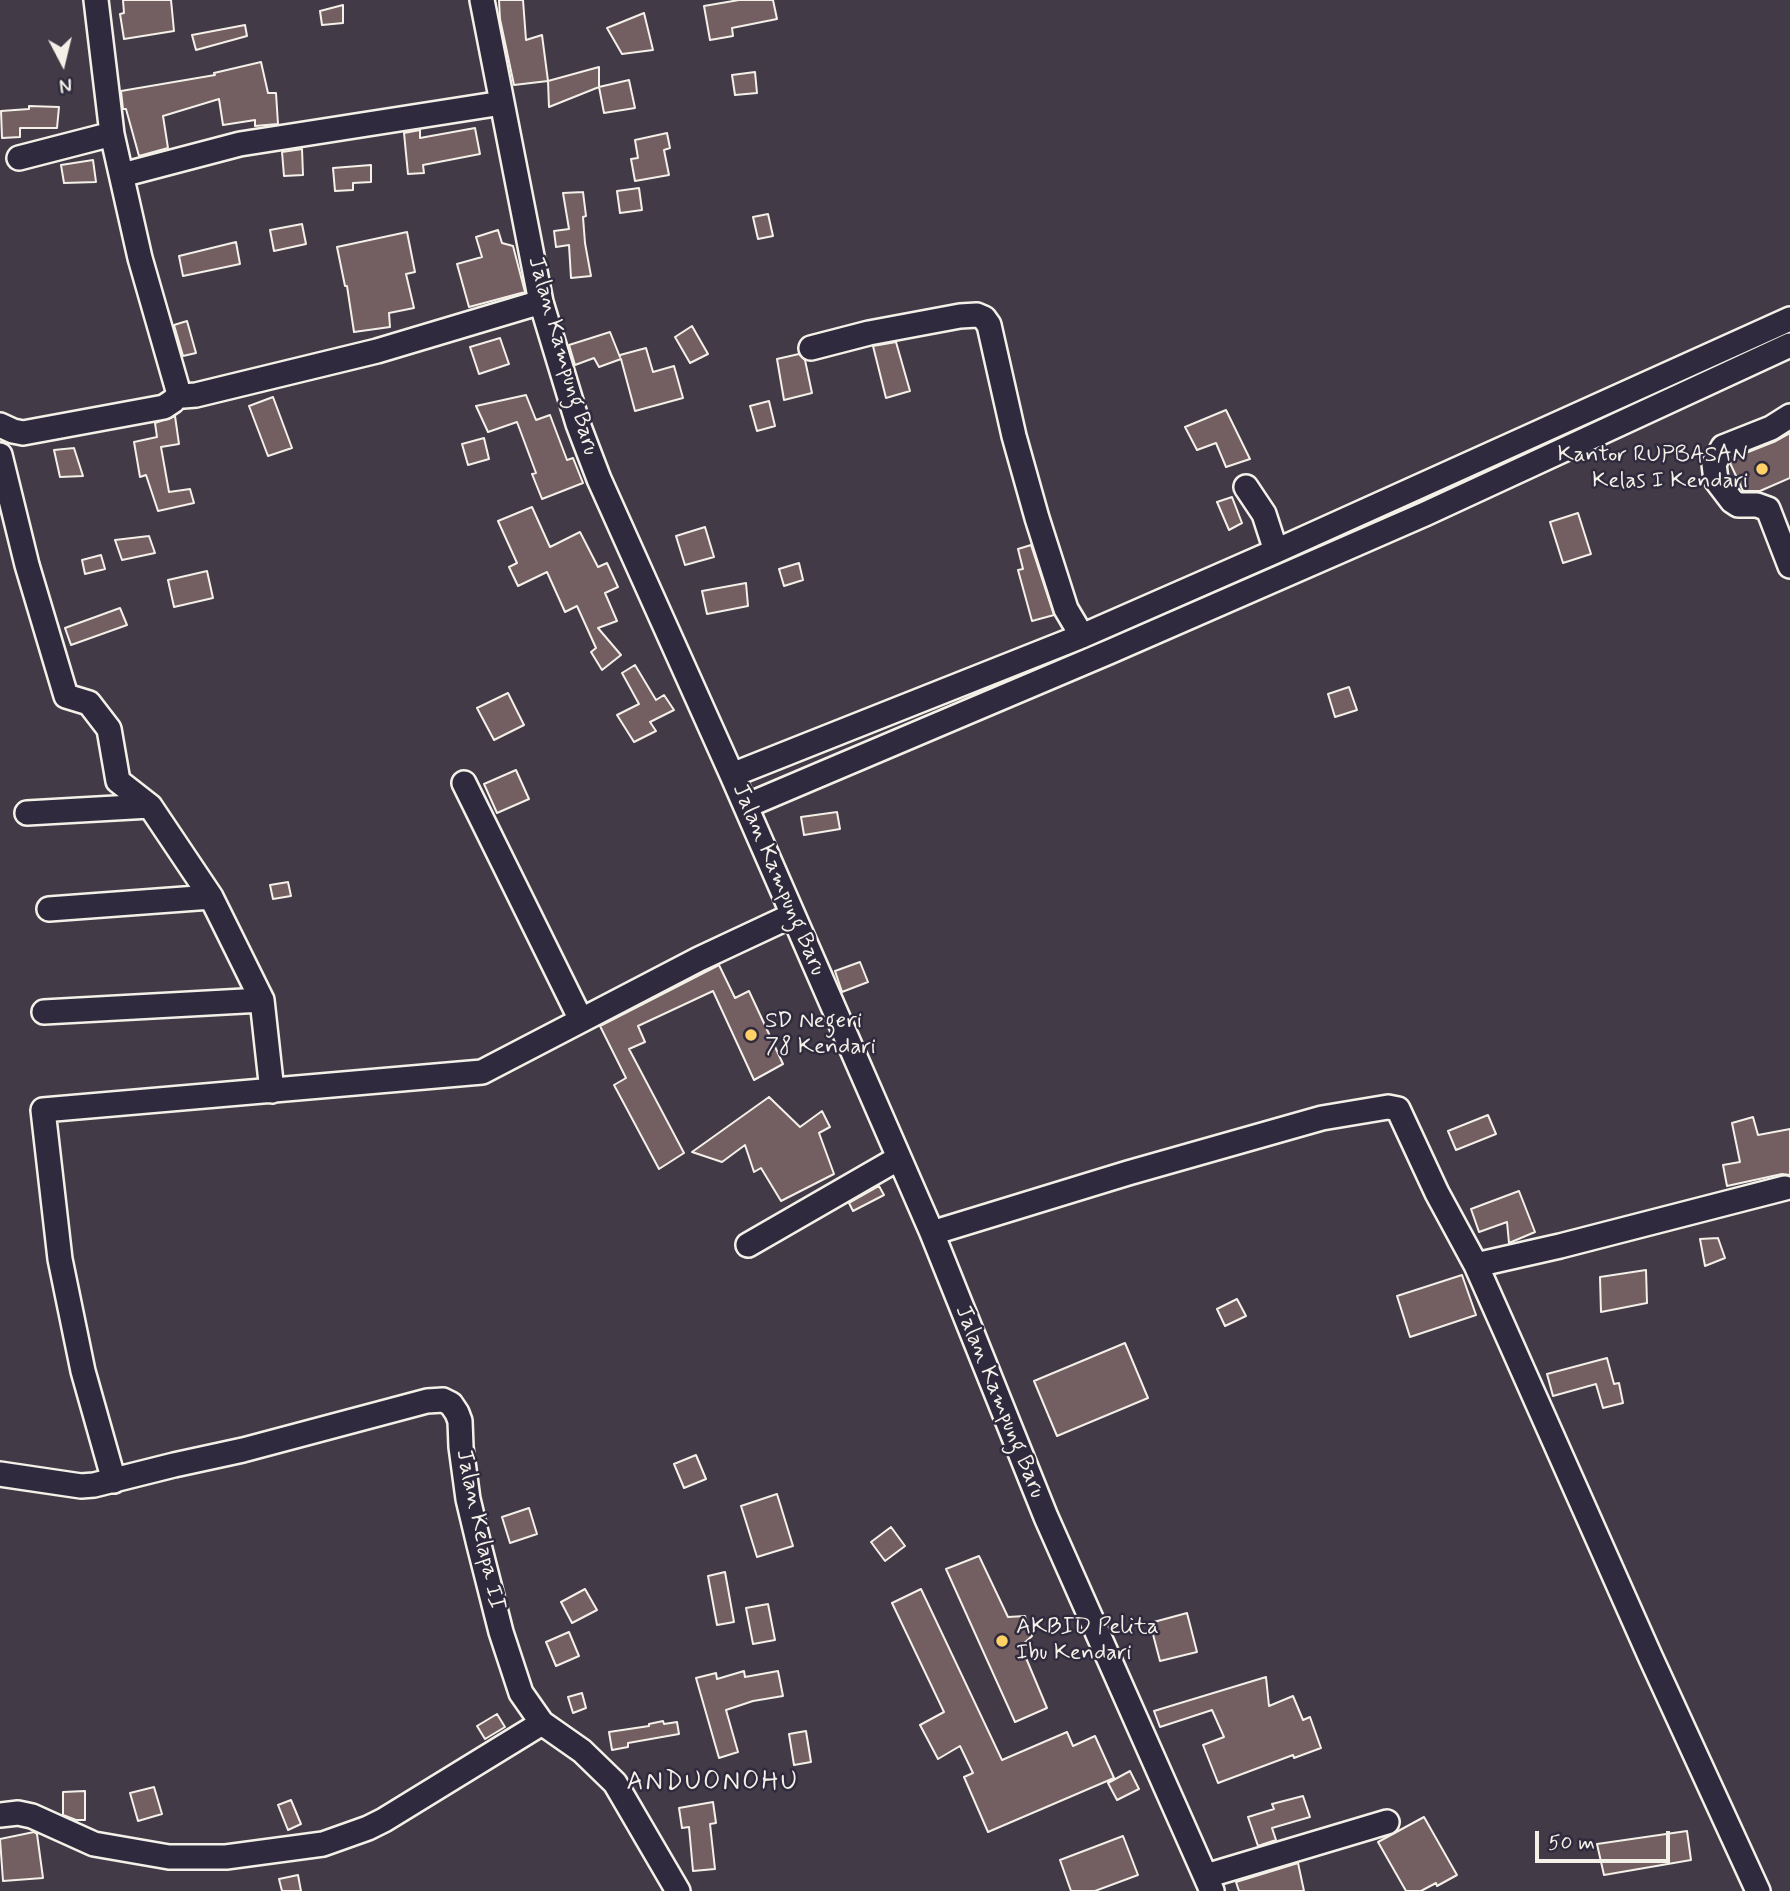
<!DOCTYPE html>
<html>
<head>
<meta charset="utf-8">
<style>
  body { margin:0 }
  #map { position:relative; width:1790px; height:1891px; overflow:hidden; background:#433a48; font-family:Mynerve,sans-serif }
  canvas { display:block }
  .north { position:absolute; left:28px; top:28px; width:70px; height:70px; -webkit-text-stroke:5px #2f2a3d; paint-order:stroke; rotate:173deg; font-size:19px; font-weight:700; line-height:28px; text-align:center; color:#f4f1e8 }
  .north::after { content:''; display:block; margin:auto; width:24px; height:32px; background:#f4f1e8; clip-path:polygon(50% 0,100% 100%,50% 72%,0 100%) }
  .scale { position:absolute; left:1535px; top:1831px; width:135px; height:32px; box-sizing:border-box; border:4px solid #f4f1e8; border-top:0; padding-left:9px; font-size:21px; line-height:24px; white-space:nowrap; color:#f4f1e8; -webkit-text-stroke:5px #2f2a3d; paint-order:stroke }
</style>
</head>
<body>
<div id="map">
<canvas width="1790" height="1891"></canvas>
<div class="north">N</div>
<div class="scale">50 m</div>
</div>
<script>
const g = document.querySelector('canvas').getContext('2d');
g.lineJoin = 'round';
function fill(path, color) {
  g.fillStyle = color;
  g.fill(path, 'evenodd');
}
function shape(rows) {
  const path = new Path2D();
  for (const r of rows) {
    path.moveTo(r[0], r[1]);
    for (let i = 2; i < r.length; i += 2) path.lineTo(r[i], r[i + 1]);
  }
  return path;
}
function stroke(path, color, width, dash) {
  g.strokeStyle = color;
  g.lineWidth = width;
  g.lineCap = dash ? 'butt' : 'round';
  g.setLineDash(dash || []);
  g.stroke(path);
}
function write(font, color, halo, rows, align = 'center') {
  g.font = font + ' Mynerve,sans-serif';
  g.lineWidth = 5;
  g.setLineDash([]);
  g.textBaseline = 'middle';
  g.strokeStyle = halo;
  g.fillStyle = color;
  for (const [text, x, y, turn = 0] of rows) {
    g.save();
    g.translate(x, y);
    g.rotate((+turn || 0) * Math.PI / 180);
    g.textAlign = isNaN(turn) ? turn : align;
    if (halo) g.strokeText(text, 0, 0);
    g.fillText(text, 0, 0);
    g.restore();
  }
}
const building = shape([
  [123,0,171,0,174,31,124,39,120,14,124,13,123,0],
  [499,0,523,0,526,40,542,35,548,81,514,85,500,19,499,0],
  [739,0,773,0,777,19,732,28,733,36,710,40,704,6,739,0],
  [343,5,343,23,322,25,320,11,343,5],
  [644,13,653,50,622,54,607,28,644,13],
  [245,25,247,36,196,50,192,35,245,25],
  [261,62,268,93,276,93,278,124,255,126,255,120,223,125,219,99,163,116,168,148,139,156,126,109,123,109,121,91,215,75,214,73,261,62],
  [599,67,599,87,549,107,548,81,599,67],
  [755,72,757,93,735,95,732,75,755,72],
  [629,80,635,108,604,113,599,87,629,80],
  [29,106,59,107,57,128,20,128,20,137,2,138,1,111,29,109,29,106],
  [475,128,480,154,423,165,424,173,408,174,404,133,420,130,420,138,475,128],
  [667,133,670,148,664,150,669,175,635,181,631,159,638,158,635,140,667,133],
  [302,149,303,175,284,176,282,152,302,149],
  [93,160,96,182,64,183,61,165,93,160],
  [371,165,371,182,353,183,353,190,335,191,333,168,371,165],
  [639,188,642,210,620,213,617,191,639,188],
  [583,192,586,216,583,217,585,243,591,276,571,278,569,245,556,247,554,231,569,229,563,193,583,192],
  [768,214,773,236,758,239,753,217,768,214],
  [302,224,306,244,274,251,270,230,302,224],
  [498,230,502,243,513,246,525,292,469,307,457,264,482,257,476,237,498,230],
  [407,232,415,272,406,274,414,308,389,313,390,327,354,332,347,286,345,286,337,247,407,232],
  [236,242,240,264,183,276,179,256,236,242],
  [187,321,196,353,183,356,174,325,187,321],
  [692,326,708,354,690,363,675,337,692,326],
  [610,332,620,357,620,355,646,348,653,372,674,366,683,398,635,411,621,359,599,367,594,358,575,365,569,345,610,332],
  [500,338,509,364,479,374,470,347,500,338],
  [896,342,910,391,886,398,873,346,896,342],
  [799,354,805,360,812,393,784,400,777,359,799,354],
  [526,395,536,420,550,415,567,460,573,458,583,483,542,499,532,474,536,473,517,422,488,432,476,406,526,395],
  [273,397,292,448,268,456,249,406,273,397],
  [769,401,775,426,757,431,750,406,769,401],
  [1226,410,1250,459,1226,467,1216,443,1197,450,1185,427,1226,410],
  [175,416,179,444,161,447,169,492,190,489,194,503,158,511,146,475,140,477,134,442,157,437,155,423,175,416],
  [1790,433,1790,478,1760,491,1743,491,1730,463,1733,458,1776,441,1790,433],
  [484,438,489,459,468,465,462,444,484,438],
  [74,448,83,476,60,477,54,450,74,448],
  [1232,497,1242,523,1229,530,1217,502,1232,497],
  [532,507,550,547,580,532,598,567,607,563,618,587,605,593,617,621,598,628,621,655,602,670,591,652,596,648,577,606,565,612,547,572,518,586,509,567,517,563,498,521,532,507],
  [1578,513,1591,554,1563,563,1550,522,1578,513],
  [705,527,714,557,685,565,676,536,705,527],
  [149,536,155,553,122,560,115,540,149,536],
  [1031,545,1054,615,1032,621,1018,570,1023,569,1018,549,1031,545],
  [101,555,105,569,85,574,82,560,101,555],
  [799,563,803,580,784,586,779,569,799,563],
  [207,571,213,598,174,607,168,580,207,571],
  [746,583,748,606,707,614,702,591,746,583],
  [120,608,127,625,71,645,65,628,120,608],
  [635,665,656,700,664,695,674,710,650,722,656,731,634,742,617,715,639,704,622,673,635,665],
  [1349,687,1357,710,1335,717,1328,694,1349,687],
  [508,693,524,725,494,740,477,708,508,693],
  [516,770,529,799,497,813,484,784,516,770],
  [837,812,840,829,804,835,801,817,837,812],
  [288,882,291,896,273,899,270,885,288,882],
  [860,962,868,982,842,992,835,971,860,962],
  [719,965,735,998,749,991,783,1064,754,1080,713,991,638,1026,645,1042,629,1049,684,1153,659,1169,614,1085,626,1078,600,1026,719,965],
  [769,1097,800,1127,822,1111,830,1127,819,1133,834,1174,781,1201,761,1168,754,1172,745,1145,722,1162,692,1152,769,1097],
  [1488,1115,1496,1134,1456,1150,1448,1131,1488,1115],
  [1753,1117,1758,1135,1790,1129,1790,1175,1782,1174,1727,1186,1723,1165,1740,1162,1732,1123,1753,1117],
  [879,1186,884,1195,853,1211,849,1203,879,1186],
  [1519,1191,1535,1232,1509,1243,1507,1222,1479,1232,1471,1209,1519,1191],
  [1718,1238,1725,1258,1705,1266,1700,1239,1718,1238],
  [1646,1270,1647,1303,1601,1312,1600,1277,1646,1270],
  [1462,1275,1476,1315,1410,1337,1397,1296,1462,1275],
  [1237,1299,1246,1316,1225,1326,1217,1309,1237,1299],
  [1125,1343,1148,1398,1057,1436,1034,1381,1125,1343],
  [1607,1358,1614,1384,1619,1383,1623,1403,1603,1408,1596,1384,1553,1396,1547,1374,1607,1358],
  [696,1455,706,1479,684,1488,674,1464,696,1455],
  [777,1494,793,1546,757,1557,741,1506,777,1494],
  [529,1508,537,1534,510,1543,502,1517,529,1508],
  [891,1527,905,1546,885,1561,871,1542,891,1527],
  [979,1556,1008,1617,1025,1616,1032,1636,1021,1646,1047,1708,1015,1722,946,1569,979,1556],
  [725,1572,734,1622,717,1625,708,1576,725,1572],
  [585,1589,597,1610,572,1623,561,1602,585,1589],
  [921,1589,1002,1760,1067,1732,1073,1746,1095,1736,1114,1778,988,1832,964,1777,973,1773,960,1746,938,1759,920,1725,944,1712,892,1603,921,1589],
  [768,1604,775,1640,753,1644,746,1608,768,1604],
  [1187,1613,1197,1652,1160,1661,1150,1623,1187,1613],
  [569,1632,579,1656,556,1666,546,1642,569,1632],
  [744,1671,745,1677,778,1671,783,1696,753,1701,726,1710,738,1752,719,1758,696,1678,716,1673,717,1679,744,1671],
  [1266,1677,1269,1706,1293,1696,1303,1720,1310,1717,1321,1748,1294,1758,1293,1755,1218,1783,1203,1745,1224,1737,1212,1710,1160,1727,1154,1711,1266,1677],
  [582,1693,586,1708,573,1713,568,1697,582,1693],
  [497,1714,505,1727,485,1739,477,1726,497,1714],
  [663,1721,664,1724,677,1722,679,1734,628,1743,628,1747,612,1750,609,1732,649,1726,649,1724,663,1721],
  [806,1731,811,1762,794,1765,789,1734,806,1731],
  [1130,1771,1139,1789,1117,1800,1108,1783,1130,1771],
  [154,1787,162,1814,138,1821,130,1793,154,1787],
  [85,1791,85,1820,76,1820,63,1815,63,1792,85,1791],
  [1303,1796,1310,1817,1272,1828,1276,1840,1258,1846,1248,1817,1274,1809,1272,1804,1303,1796],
  [291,1800,301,1824,288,1830,278,1805,291,1800],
  [713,1802,716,1823,710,1824,715,1869,693,1871,689,1827,682,1828,679,1808,713,1802],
  [1424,1817,1457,1875,1437,1886,1436,1883,1421,1891,1406,1891,1378,1842,1424,1817],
  [1687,1831,1691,1860,1604,1875,1597,1844,1687,1831],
  [34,1832,37,1834,43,1878,3,1881,0,1839,34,1832],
  [1123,1836,1138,1875,1095,1891,1071,1891,1060,1860,1123,1836],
  [1298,1863,1304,1891,1239,1891,1236,1882,1298,1863],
  [298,1875,301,1891,282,1891,279,1879,298,1875]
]);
const minor = shape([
  [96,0,112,134,140,258,179,394,183,396,196,395,377,351,541,302],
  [482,0,541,302,578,424,599,479,732,775,932,1233,1046,1517,1212,1891],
  [19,158,112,134],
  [122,175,240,144,502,103],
  [811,348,869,333,960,316,977,315,984,318,989,325,1014,436,1037,518,1066,609,1082,636],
  [1790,416,1771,428,1723,447,1714,464,1716,480,1732,501,1738,505,1757,505,1768,509,1790,566],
  [0,425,13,431,23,433,164,407,173,401,179,394],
  [0,455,27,565,66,696,89,703,109,729,118,781,150,806,211,897,262,1000,272,1091],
  [1246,487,1264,514,1276,551],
  [732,775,1082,636,1276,551,1790,319],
  [464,783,581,1020],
  [746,806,1109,652,1425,514,1790,345],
  [27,813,150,806],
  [49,909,211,897],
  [44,1012,262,1000],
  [932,1233,1128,1173,1322,1118,1388,1107,1398,1109,1437,1193,1476,1265,1650,1656,1758,1891],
  [748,1245,899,1158],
  [1476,1265,1560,1246,1785,1188],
  [0,1474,81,1486,94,1485,174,1465,243,1450,427,1401,443,1400,451,1404,457,1413,460,1421,461,1447,468,1499,479,1545,501,1632,521,1693,542,1723,582,1751,615,1783,678,1891],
  [114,1481,83,1371,60,1259,43,1110,482,1072,699,959,793,915],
  [0,1815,18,1813,32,1816,94,1844,169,1857,226,1857,323,1844,368,1828,384,1820,542,1723],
  [1206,1876,1387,1822]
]);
const markers = [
  [1762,469,7,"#ffd166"],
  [751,1035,7,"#ffd166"],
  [1002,1641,7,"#ffd166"]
];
const streetNames = [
  ["Jalan Kampung Baru",562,356,74],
  ["Jalan Kampung Baru",778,880,67],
  ["Jalan Kampung Baru",999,1402,68],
  ["Jalan Kelapa II",479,1530,78]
];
const poiNames = [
  ["Kantor RUPBASAN",1748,456,"right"],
  ["Kelas I Kendari",1748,482,"right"],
  ["SD Negeri",765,1022],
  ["78 Kendari",765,1048],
  ["AKBID Pelita",1016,1628],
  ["Ibu Kendari",1016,1654]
];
const quarterNames = [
  ["ANDUONOHU",713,1784]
];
fill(building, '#735e61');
stroke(building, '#f4f1e8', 2);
stroke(minor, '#f4f1e8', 28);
stroke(minor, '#2f2a3d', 23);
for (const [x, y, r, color] of markers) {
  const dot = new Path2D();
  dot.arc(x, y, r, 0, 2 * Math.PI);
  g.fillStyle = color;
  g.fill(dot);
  stroke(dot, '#2f2a3d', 2.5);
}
write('23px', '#f4f1e8', '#2f2a3d', streetNames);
write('23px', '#f4f1e8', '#2f2a3d', poiNames, 'left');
g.letterSpacing = '2px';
write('26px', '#f4f1e8', '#2f2a3d', quarterNames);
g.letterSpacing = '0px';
</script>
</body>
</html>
